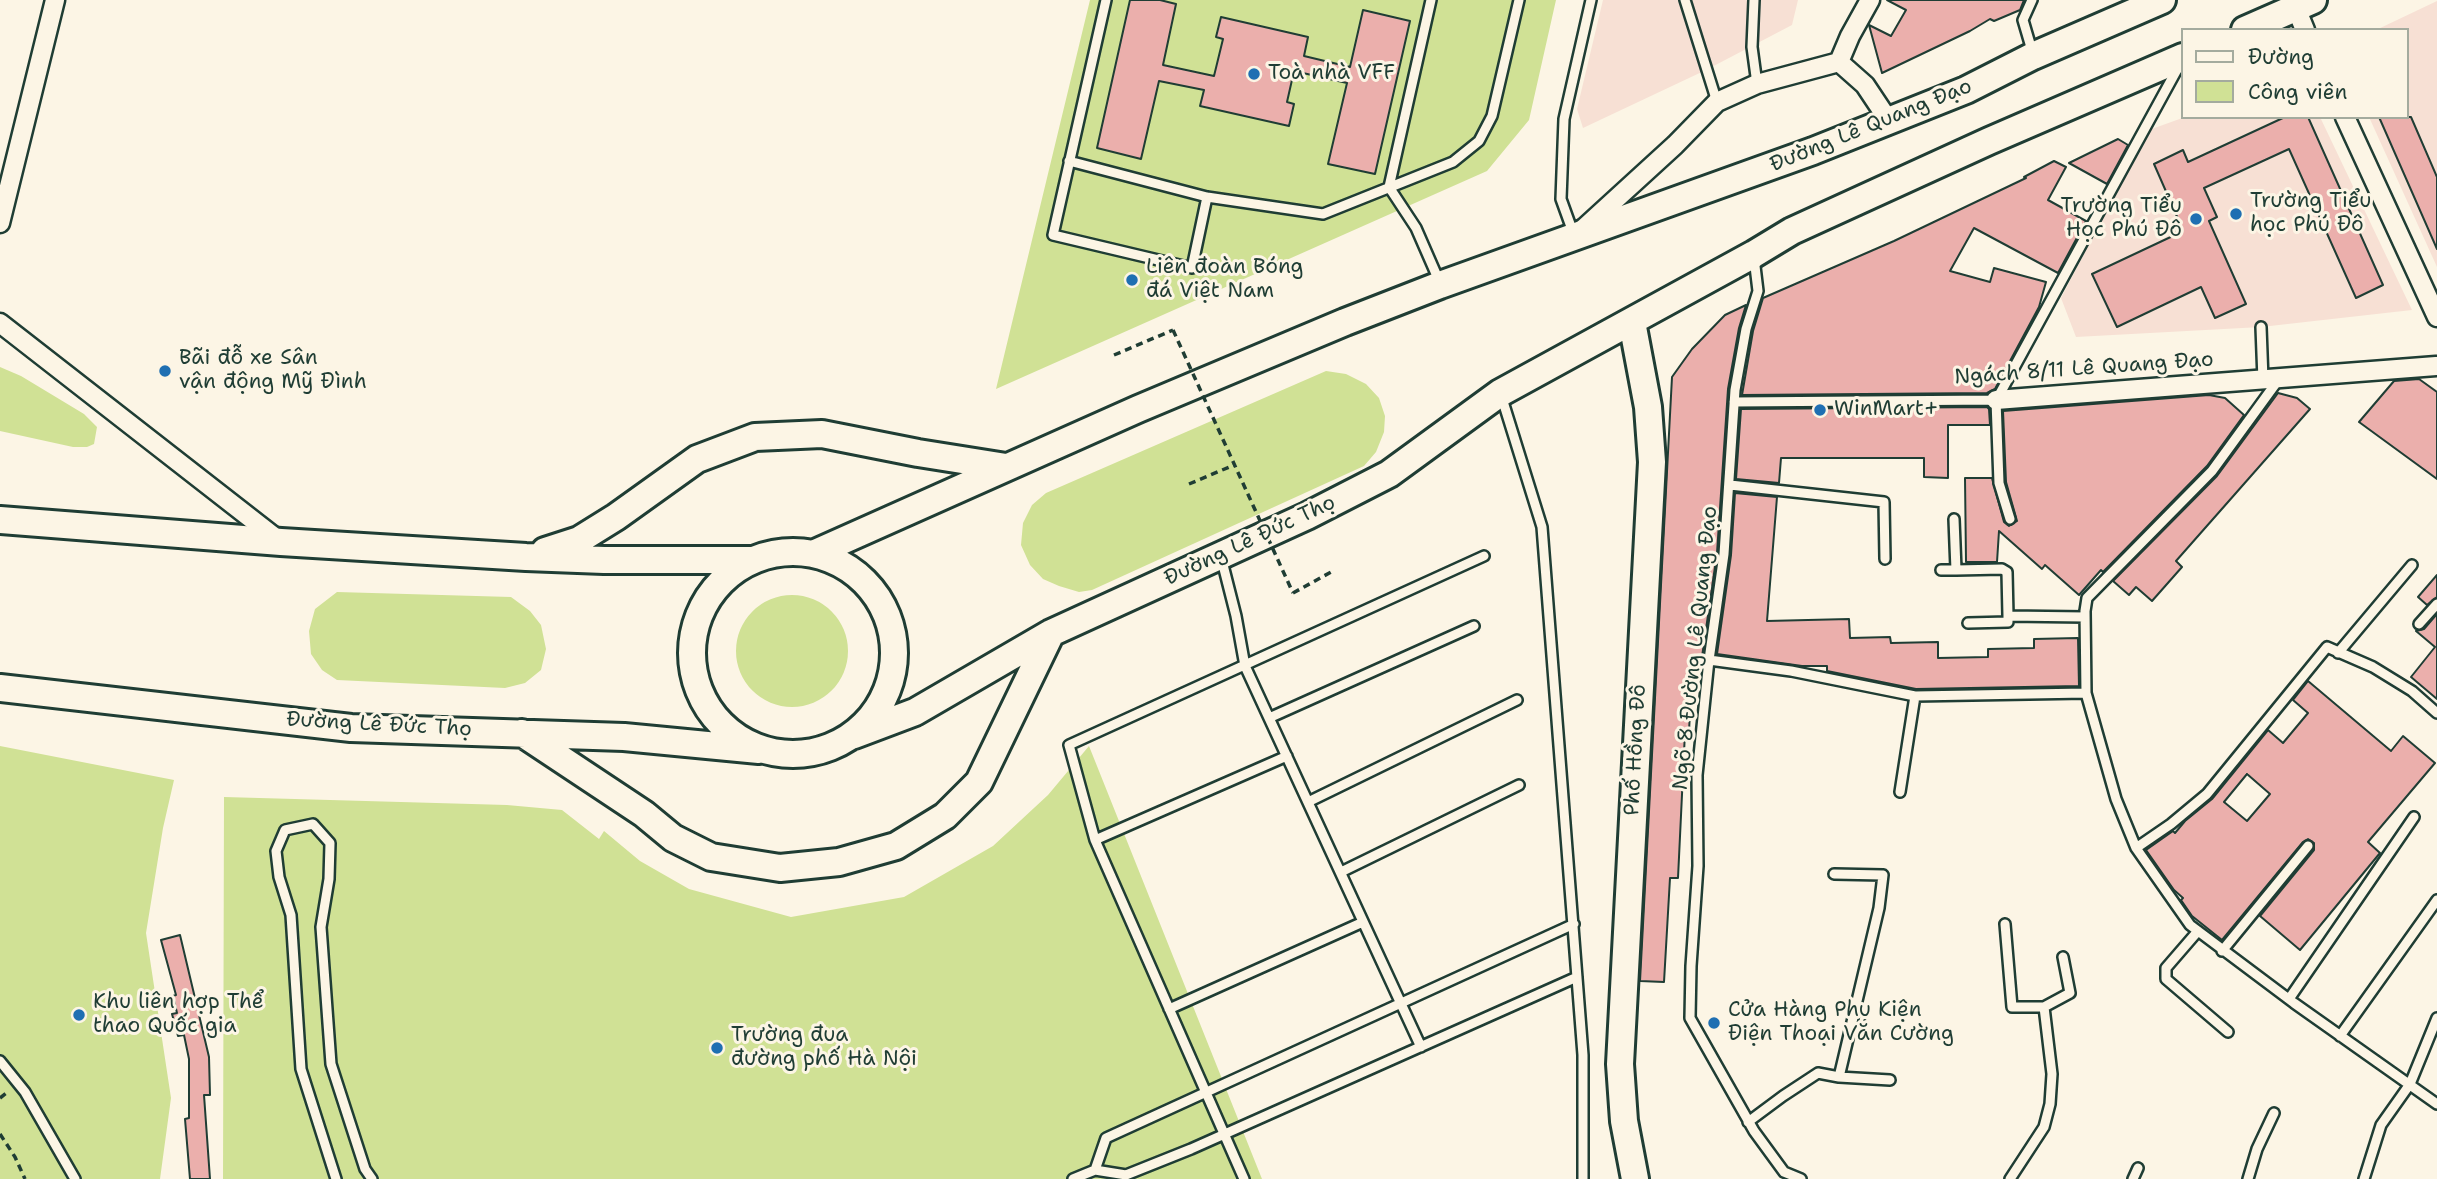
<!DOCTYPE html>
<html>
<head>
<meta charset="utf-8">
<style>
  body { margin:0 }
  #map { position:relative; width:2437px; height:1179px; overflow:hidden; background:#fcf5e5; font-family:"Shantell Sans",sans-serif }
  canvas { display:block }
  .legend { position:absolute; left:2181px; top:28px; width:228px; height:91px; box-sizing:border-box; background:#fcf5e5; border:2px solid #a4ab9e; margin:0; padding:9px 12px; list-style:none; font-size:21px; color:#1f3d34 }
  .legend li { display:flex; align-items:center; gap:14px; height:35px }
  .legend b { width:35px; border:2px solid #a4ab9e }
</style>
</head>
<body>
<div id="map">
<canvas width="2437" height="1179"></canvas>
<ul class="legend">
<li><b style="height:9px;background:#fcf5e5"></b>Đường</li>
<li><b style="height:19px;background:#d0e195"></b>Công viên</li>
</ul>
</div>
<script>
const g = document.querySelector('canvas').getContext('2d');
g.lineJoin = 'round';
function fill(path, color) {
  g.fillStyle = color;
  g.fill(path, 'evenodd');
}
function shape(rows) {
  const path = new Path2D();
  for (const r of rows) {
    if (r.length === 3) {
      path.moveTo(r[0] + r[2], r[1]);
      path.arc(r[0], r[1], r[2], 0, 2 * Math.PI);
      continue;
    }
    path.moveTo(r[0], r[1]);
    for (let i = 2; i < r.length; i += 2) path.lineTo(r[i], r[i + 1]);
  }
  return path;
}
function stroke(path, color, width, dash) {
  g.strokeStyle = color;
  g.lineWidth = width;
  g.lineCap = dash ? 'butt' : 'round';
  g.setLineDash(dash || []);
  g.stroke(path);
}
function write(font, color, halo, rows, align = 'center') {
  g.font = font + ' "Shantell Sans",sans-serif';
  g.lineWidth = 6;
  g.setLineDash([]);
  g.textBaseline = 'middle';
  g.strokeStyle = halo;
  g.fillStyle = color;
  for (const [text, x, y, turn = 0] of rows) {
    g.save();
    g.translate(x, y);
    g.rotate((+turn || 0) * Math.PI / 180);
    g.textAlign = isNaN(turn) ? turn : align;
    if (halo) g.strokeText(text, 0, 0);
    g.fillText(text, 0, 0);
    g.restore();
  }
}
const built = shape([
  [1603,0,1798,0,1792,25,1706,70,1583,128,1577,109],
  [2437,1,2437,267,2369,117,2407,117,2407,30,2376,30],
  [2185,117,2320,117,2412,310,2261,327,2076,337,2061,298,2149,130]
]);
const green = shape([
  [1090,0,1556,0,1529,120,1487,171,996,389],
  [0,367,21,376,84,414,97,427,94,444,87,447,73,447,0,431],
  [1326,371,1346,374,1366,384,1379,398,1385,416,1384,432,1376,452,1364,466,1092,590,1079,592,1059,586,1043,579,1030,565,1021,545,1023,523,1032,505,1046,493],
  [337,592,511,597,530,611,541,625,546,649,541,670,525,683,505,688,337,680,322,670,311,654,309,631,315,609],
  [792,651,56],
  [0,746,174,780,163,828,146,933,171,1098,160,1179,0,1179],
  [1089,746,1262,1179,223,1179,224,797,507,805,562,810,599,839,604,831,640,861,689,889,791,917,904,897,993,846,1048,795]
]);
const building = shape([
  [1130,0,1160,0,1176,4,1163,65,1214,76,1223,39,1216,37,1221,17,1308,37,1304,56,1350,67,1363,10,1410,21,1375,174,1328,164,1347,83,1294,71,1287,102,1294,104,1289,126,1200,106,1204,90,1159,81,1141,159,1097,148,1130,0],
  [1887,0,2024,0,2020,10,1994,21,1990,19,1970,31,1882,73,1869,25,1891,36,1906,10,1887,0],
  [2285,117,2308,117,2383,285,2356,298,2289,149,2204,188,2217,217,2209,221,2246,304,2215,318,2201,287,2117,327,2092,274,2177,234,2176,231,2182,228,2154,164,2183,150,2188,162,2285,117],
  [2379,117,2411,117,2437,177,2437,249,2379,117],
  [2118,139,2128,145,2107,184,2069,163,2118,139],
  [2054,161,2066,167,2048,200,2086,221,2058,273,1974,228,1950,271,1990,282,1994,268,2046,282,2039,307,1995,389,1987,393,1742,395,1753,331,1763,298,1894,241,2026,178,2024,177,2054,161],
  [1746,305,1739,328,1728,389,1717,553,1702,657,1700,671,1692,671,1689,732,1685,732,1678,878,1670,878,1664,982,1640,981,1672,377,1692,349,1725,315,1746,305],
  [2419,379,2437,392,2437,479,2359,422,2394,381,2419,379],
  [2278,393,2297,398,2310,409,2176,561,2182,567,2152,601,2136,587,2129,595,2113,581,2217,476,2278,393],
  [2209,395,2225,398,2244,415,2207,466,2103,572,2101,570,2079,595,2045,565,2042,569,1999,531,1997,562,1966,562,1965,478,1992,478,2004,522,2009,526,2017,521,2006,482,2003,411,2209,395],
  [1987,407,1989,409,1990,425,1948,425,1948,478,1924,477,1924,458,1781,458,1779,483,1736,479,1741,409,1987,407],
  [1735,493,1777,497,1767,621,1849,619,1850,638,1890,637,1891,643,1938,642,1938,658,1988,657,1988,649,2034,648,2034,639,2078,638,2079,686,1916,689,1827,671,1827,666,1802,666,1717,654,1731,555,1735,493],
  [2437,575,2437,597,2427,605,2418,597,2437,575],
  [2437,614,2437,699,2411,677,2435,647,2416,631,2424,629,2437,614],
  [2308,681,2391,751,2403,736,2435,763,2368,842,2380,853,2300,950,2260,916,2314,850,2314,843,2308,839,2303,842,2222,940,2192,916,2181,900,2183,898,2174,890,2146,850,2173,831,2175,833,2185,821,2212,799,2268,730,2283,743,2308,713,2293,700,2308,681],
  [2247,774,2270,794,2247,821,2224,802,2247,774],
  [180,935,209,1057,210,1095,204,1095,210,1179,190,1179,185,1119,189,1118,189,1059,184,1035,178,1036,172,1014,177,1013,173,996,176,995,161,940,180,935]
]);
const path = shape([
  [1114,355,1173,330],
  [1189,484,1234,465],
  [1293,593,1333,571],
  [0,1098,9,1091],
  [0,1134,15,1157,25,1179]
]);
const lane = shape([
  [1106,0,1053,235,1192,268,1207,197],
  [1431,0,1389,187,1416,228,1440,283],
  [1685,0,1717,102],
  [1754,0,1752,47,1757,84],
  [2032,0,2023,20,2033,54],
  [1069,161,1207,197,1323,214,1453,162,1479,141,1492,116,1519,0],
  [1574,235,1561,199,1564,119,1591,0],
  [1754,258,1758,291,1746,329,1735,390,1724,554,1709,660,1697,775,1698,866,1691,966,1690,1018,1754,1131,1784,1172,1801,1179],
  [2261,327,2263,380],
  [2279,379,2212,471,2087,598,2085,611,2086,693,2116,799,2136,848,2190,925,2294,1003,2437,1104],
  [1501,395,1542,527,1583,1055,1583,1179],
  [1997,399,2180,64],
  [1996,400,1999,483,2010,519],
  [1734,402,1996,400],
  [1730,485,1884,502,1885,559],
  [1954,519,1956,570,2002,569,2007,572,2008,616,2085,617],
  [1221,557,1236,616,1245,666,1421,1047],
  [1941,570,1956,570],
  [1968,623,2008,622,2008,616],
  [2419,624,2437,604],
  [2338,653,2412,565],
  [1709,660,1791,671,1915,696,2086,693],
  [1269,718,1474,626],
  [1900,792,1915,696],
  [1308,802,1517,700],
  [1095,840,1287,756],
  [2136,848,2171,824,2207,794,2327,647,2373,667,2412,691,2437,713],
  [1341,872,1519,785],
  [2005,924,2012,1007,2044,1007,2052,1074,2050,1104,2044,1127,2010,1179],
  [2198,931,2166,968,2166,979,2228,1032],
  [2222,951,2308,846],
  [2289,999,2414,817],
  [2044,1007,2070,993,2063,957],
  [1169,1009,1363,922],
  [2340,1036,2437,900],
  [0,1061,25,1092,75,1179],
  [1839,1077,1890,1080],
  [1748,1122,1783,1096,1818,1073,1839,1077,1879,908,1883,875,1834,874],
  [1095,1170,1106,1138,1574,924],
  [336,1179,301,1069,291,915,279,877,276,851,285,830,313,824,330,843,329,879,321,927,331,1064,365,1169,372,1179],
  [1073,1179,1095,1170,1126,1175,1191,1149,1577,977],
  [1244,1179,1095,840,1069,745,1484,556],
  [2133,1179,2138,1168],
  [2248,1179,2257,1149,2274,1113],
  [2364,1179,2381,1125,2410,1084,2437,1018]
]);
const street = shape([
  [2296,8,2305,30],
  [1839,62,1865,85,1889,121],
  [1839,62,1850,36,1870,0],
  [2345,117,2437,317],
  [0,223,55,0],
  [1582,230,1675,145,1717,102,1757,84,1839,62],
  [0,323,281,542],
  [1996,400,2436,366]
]);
const secondary = shape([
  [2245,30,2313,0],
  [1632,322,1648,407,1652,462,1620,1064,1624,1121,1635,1179],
  [0,520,281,542,526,557,604,560,750,560],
  [545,551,579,540,616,517,697,459,755,437,822,434,918,453,1006,467],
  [793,653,101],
  [815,553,1138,409,1345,322,1440,285,1813,151,1966,90,2033,56,2162,0],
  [0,688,351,728,624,737,759,750],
  [522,733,644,814,673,838,711,857,780,868,839,862,896,846,945,816,979,782,1051,633],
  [854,735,915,712,1051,633,1307,516,1389,474,1500,393,1754,254,1792,231,1989,141,2183,57]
]);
const pathBridge = shape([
  [1173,330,1293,593]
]);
const markers = [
  [1254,74,7,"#1f6fb2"],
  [2236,214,7,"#1f6fb2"],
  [2196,219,7,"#1f6fb2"],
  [1132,280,7,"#1f6fb2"],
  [165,371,7,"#1f6fb2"],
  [1820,410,7,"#1f6fb2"],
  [79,1015,7,"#1f6fb2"],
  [1714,1023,7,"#1f6fb2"],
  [717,1048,7,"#1f6fb2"]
];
const poiNames = [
  ["Toà nhà VFF",1268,74],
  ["Trường Tiểu",2250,202],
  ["học Phú Đô",2250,226],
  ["Trường Tiểu",2182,207,"right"],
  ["Học Phú Đô",2182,231,"right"],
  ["Liên đoàn Bóng",1146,268],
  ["đá Việt Nam",1146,292],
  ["Bãi đỗ xe Sân",179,359],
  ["vận động Mỹ Đình",179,383],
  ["WinMart+",1834,410],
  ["Khu liên hợp Thể",93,1003],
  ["thao Quốc gia",93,1027],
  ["Cửa Hàng Phụ Kiện",1728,1011],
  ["Điện Thoại Văn Cường",1728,1035],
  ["Trường đua",731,1036],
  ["đường phố Hà Nội",731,1060]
];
const streetNames = [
  ["Đường Lê Quang Đạo",1871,126,-22],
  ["Ngách 8/11 Lê Quang Đạo",2084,369,-4],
  ["Đường Lê Đức Thọ",1250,541,-25],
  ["Ngõ 8 Đường Lê Quang Đạo",1696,648,-84],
  ["Đường Lê Đức Thọ",379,725,3],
  ["Phố Hồng Đô",1636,750,-87]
];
fill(built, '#f7e0d4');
fill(green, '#d0e195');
fill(building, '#ebafac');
stroke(building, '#1f3d34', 2);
stroke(lane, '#1f3d34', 14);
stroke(street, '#1f3d34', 23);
stroke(secondary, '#1f3d34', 32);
stroke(path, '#1f3d34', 3.5, [7, 5]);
stroke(lane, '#fcf5e5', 9);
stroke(street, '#fcf5e5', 18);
stroke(secondary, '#fcf5e5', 26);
stroke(pathBridge, '#1f3d34', 3.5, [7, 5]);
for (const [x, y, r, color] of markers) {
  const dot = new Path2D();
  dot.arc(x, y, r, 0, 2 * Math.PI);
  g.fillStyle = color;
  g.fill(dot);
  stroke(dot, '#fcf5e5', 2.5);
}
write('21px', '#1f3d34', '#fcf5e5', poiNames, 'left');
write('21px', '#1f3d34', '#fcf5e5', streetNames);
</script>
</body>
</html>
